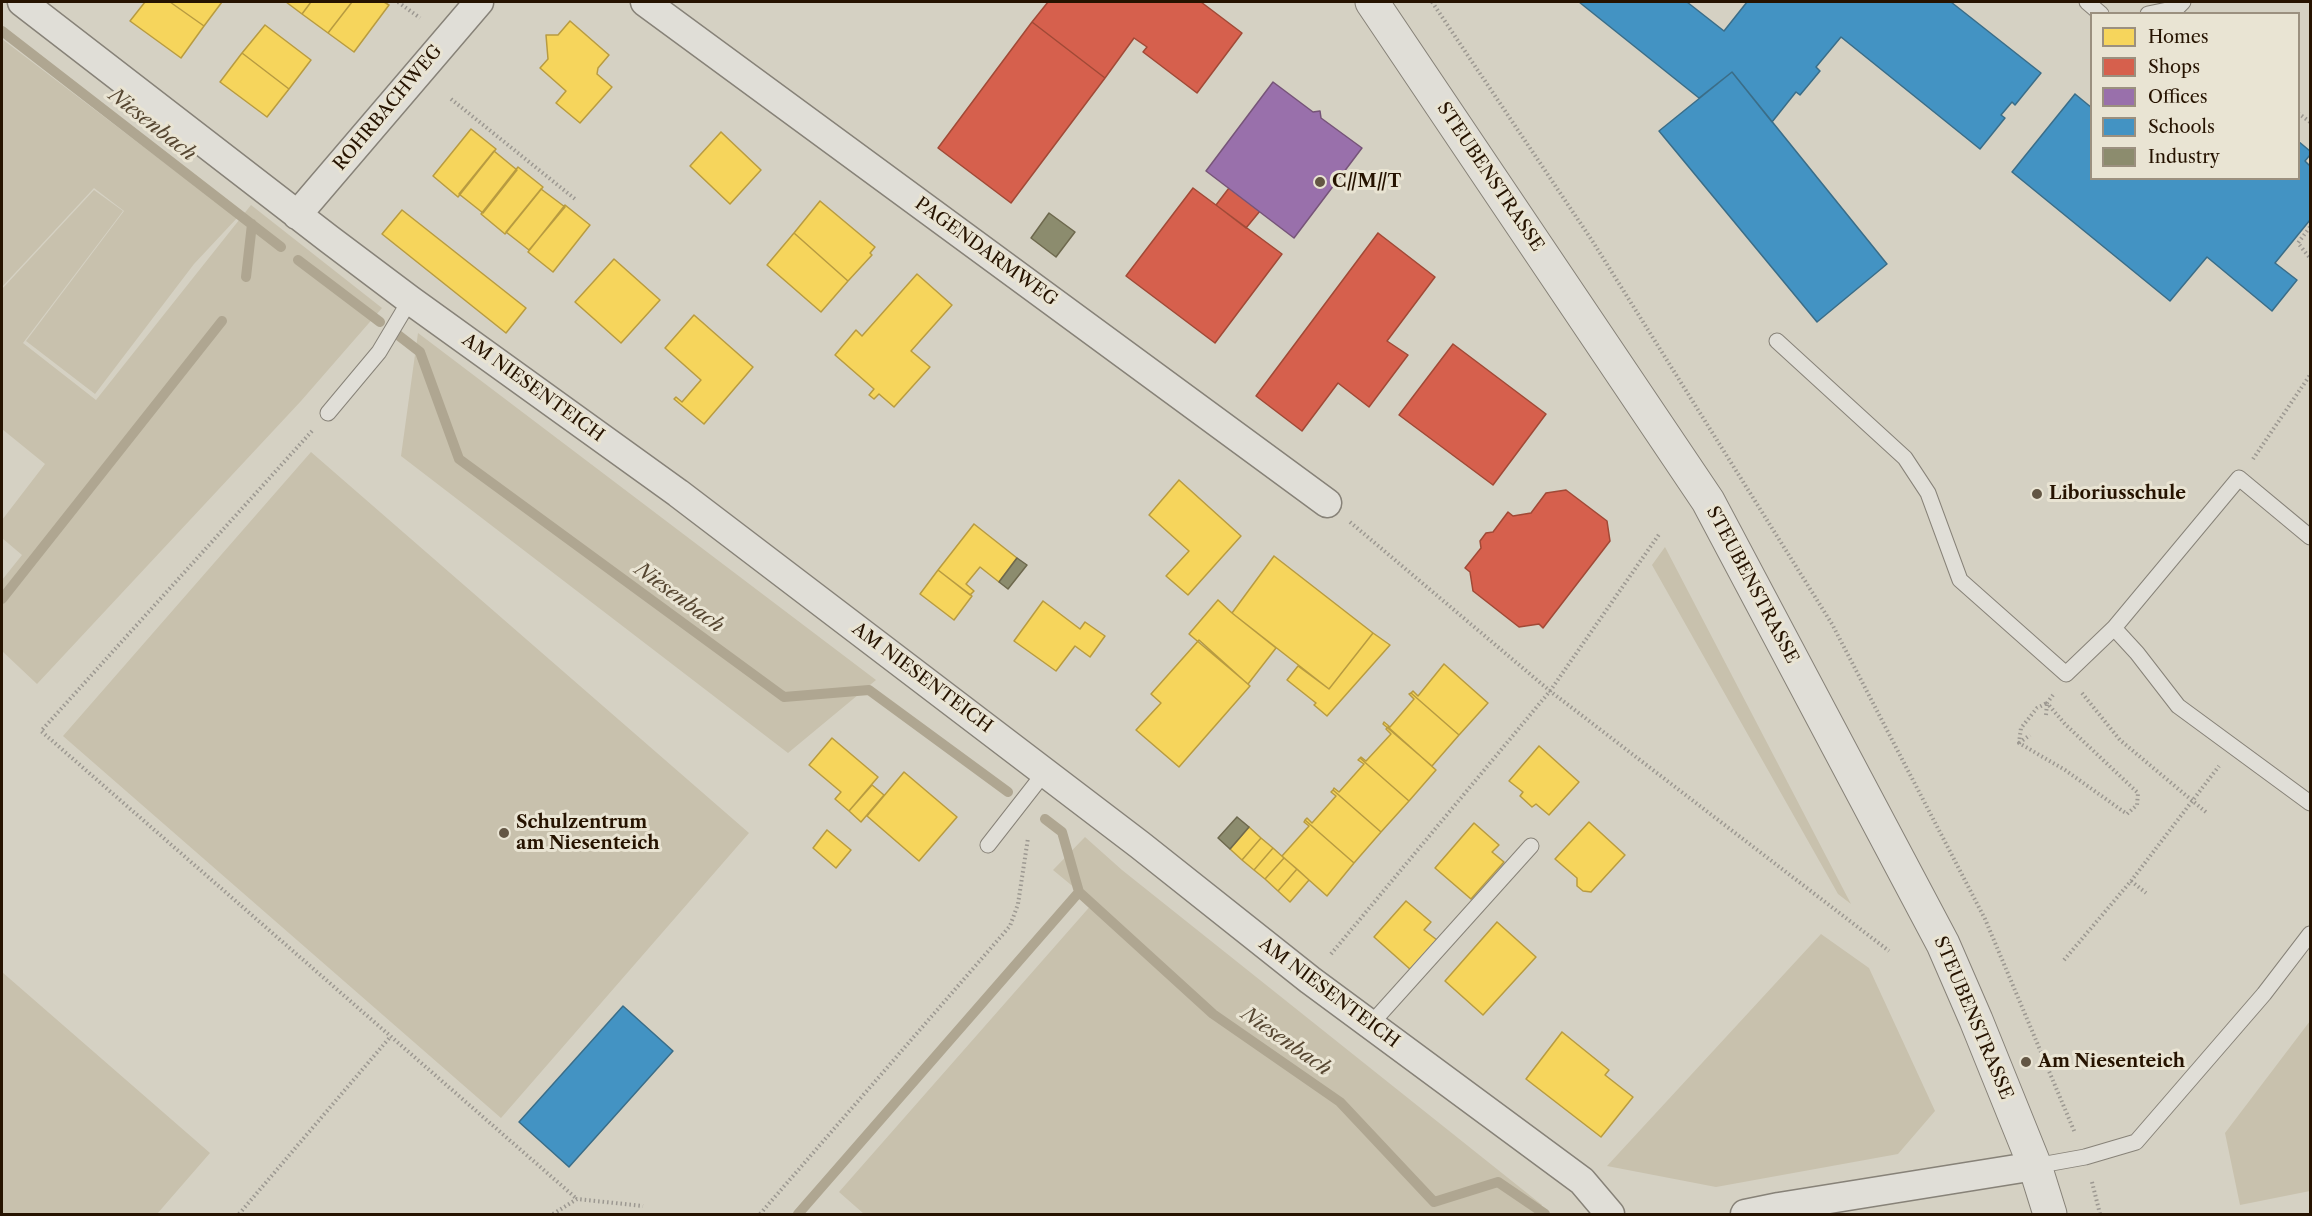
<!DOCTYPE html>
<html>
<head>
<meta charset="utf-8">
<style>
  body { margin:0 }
  #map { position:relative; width:2312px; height:1216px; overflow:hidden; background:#d5d1c3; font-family:"Libre Caslon Text",serif }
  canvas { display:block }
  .frame { position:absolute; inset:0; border:3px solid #261300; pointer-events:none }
  .legend { position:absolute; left:2090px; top:12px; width:210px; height:168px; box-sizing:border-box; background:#e9e4d3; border:2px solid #9b907f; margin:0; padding:8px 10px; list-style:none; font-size:18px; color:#261300 }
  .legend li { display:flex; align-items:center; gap:12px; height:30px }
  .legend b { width:30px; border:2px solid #9b907f }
</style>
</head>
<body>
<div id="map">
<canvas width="2312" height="1216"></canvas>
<div class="frame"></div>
<ul class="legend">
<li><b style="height:16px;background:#f6d55c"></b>Homes</li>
<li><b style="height:16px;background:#d6604d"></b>Shops</li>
<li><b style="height:16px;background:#9970ab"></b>Offices</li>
<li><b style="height:16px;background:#4393c3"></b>Schools</li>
<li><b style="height:16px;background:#8c8c6e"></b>Industry</li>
</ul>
</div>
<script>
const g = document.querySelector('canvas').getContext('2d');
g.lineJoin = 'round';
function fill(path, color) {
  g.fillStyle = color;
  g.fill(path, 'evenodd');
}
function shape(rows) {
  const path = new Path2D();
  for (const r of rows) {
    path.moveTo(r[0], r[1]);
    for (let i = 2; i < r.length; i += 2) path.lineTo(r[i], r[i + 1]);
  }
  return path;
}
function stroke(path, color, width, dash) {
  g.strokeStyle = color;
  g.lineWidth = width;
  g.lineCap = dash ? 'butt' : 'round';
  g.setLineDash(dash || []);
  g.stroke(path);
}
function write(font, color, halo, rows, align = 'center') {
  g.font = font + ' "Libre Caslon Text",serif';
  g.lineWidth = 6;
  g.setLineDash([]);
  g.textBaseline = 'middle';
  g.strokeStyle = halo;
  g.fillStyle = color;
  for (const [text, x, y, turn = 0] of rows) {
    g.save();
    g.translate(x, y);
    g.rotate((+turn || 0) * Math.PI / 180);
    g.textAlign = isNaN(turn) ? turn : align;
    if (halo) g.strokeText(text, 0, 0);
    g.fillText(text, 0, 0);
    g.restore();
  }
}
const green = shape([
  [2,39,237,218,194,264,95,394,26,341,124,211,94,188,2,287],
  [94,190,123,211,23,343,96,400,251,205,382,308,301,401,37,684,2,651,2,580,22,555,2,538,2,520,45,464,2,429,2,289],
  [418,333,876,680,788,753,401,456],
  [311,452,749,833,501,1118,63,736],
  [1665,547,1851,904,1838,894,1652,565],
  [1085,837,1122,870,1542,1205,1534,1214,864,1214,839,1192,1093,903,1053,870],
  [1821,934,1869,968,1935,1111,1898,1154,1716,1187,1607,1166],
  [2,972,210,1153,157,1214,2,1214],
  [2310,1021,2310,1191,2240,1205,2225,1133]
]);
const homes = shape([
  [145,2,170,2,204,26,181,58,130,21,145,2],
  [170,2,222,2,204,26,170,2],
  [286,2,311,2,302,14,286,2],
  [311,2,352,2,328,33,302,14,311,2],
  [352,2,384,2,389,5,354,52,328,33,352,2],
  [570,21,609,55,598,68,597,74,612,87,580,123,556,103,566,91,540,68,548,59,546,35,558,35,570,21],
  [265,25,311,60,289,89,242,53,265,25],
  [242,53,289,89,267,117,220,82,242,53],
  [471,129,496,149,458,197,433,176,471,129],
  [721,132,761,170,730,204,690,166,721,132],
  [494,151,517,170,483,213,459,194,494,151],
  [518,167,543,187,505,234,481,214,518,167],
  [541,189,565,207,529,250,506,232,541,189],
  [820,201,875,247,870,253,872,255,848,281,794,233,820,201],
  [565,205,590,225,553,272,528,252,565,205],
  [402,210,526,308,506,333,382,234,402,210],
  [794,233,848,281,821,312,767,265,794,233],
  [614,259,660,300,621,343,575,302,614,259],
  [917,274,952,305,911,351,930,367,894,407,879,394,874,399,869,395,874,389,835,355,856,330,862,336,917,274],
  [694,315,753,367,704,424,674,399,676,397,682,402,701,380,665,348,694,315],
  [1179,480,1241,536,1188,595,1166,576,1189,551,1149,515,1179,480],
  [974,524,1017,558,999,582,980,567,966,584,974,591,970,595,938,570,974,524],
  [1274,556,1373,633,1329,689,1232,613,1274,556],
  [938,570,972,596,954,620,920,594,938,570],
  [1218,600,1232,613,1276,648,1248,684,1189,634,1218,600],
  [1043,601,1080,629,1085,622,1105,636,1090,657,1075,646,1056,671,1014,641,1043,601],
  [1373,633,1390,645,1327,716,1314,705,1316,703,1287,680,1298,666,1329,689,1373,633],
  [1199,640,1250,686,1179,767,1136,730,1161,703,1151,694,1199,640],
  [1444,664,1488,703,1459,735,1411,693,1413,691,1418,696,1444,664],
  [1411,693,1459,735,1432,766,1383,724,1384,722,1390,727,1414,699,1409,694,1411,693],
  [1388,727,1436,770,1409,801,1360,758,1361,757,1366,761,1391,734,1386,729,1388,727],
  [832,738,878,777,849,811,835,799,841,792,809,765,832,738],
  [1539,746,1579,782,1549,815,1536,804,1532,807,1520,796,1523,792,1509,781,1539,746],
  [1360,758,1409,801,1381,832,1333,790,1334,788,1339,792,1364,764,1358,760,1360,758],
  [904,772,957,817,919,861,867,816,904,772],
  [872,785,884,795,861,822,849,811,872,785],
  [1333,790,1381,832,1354,863,1305,820,1307,818,1312,823,1336,796,1331,792,1333,790],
  [1305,820,1354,863,1327,896,1282,856,1309,826,1304,822,1305,820],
  [1589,822,1625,855,1591,892,1583,891,1577,886,1577,878,1555,859,1589,822],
  [1474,823,1499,845,1492,852,1504,862,1471,899,1435,868,1474,823],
  [1249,827,1261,838,1242,860,1230,849,1249,827],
  [827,830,851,850,836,868,813,848,827,830],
  [1261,838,1273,848,1254,870,1242,860,1261,838],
  [1273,848,1284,858,1265,879,1254,870,1273,848],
  [1284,858,1297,869,1278,891,1265,879,1284,858],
  [1297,869,1309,880,1290,902,1278,891,1297,869],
  [1406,901,1431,922,1424,930,1437,940,1411,970,1374,937,1406,901],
  [1497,922,1536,957,1483,1015,1445,981,1497,922],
  [1562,1032,1609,1070,1605,1075,1633,1097,1601,1137,1526,1079,1562,1032]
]);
const shops = shape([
  [1048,2,1201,2,1242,33,1197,93,1143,52,1147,47,1134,38,1105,78,1032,22,1048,2],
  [1032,22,1105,78,1011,203,938,148,1032,22],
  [1193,188,1282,254,1215,343,1126,276,1193,188],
  [1229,188,1260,211,1246,228,1216,205,1229,188],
  [1378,233,1435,277,1387,341,1408,355,1369,407,1338,383,1302,431,1256,396,1378,233],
  [1453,344,1546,414,1493,485,1399,415,1453,344],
  [1566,490,1607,521,1610,541,1543,628,1539,624,1519,627,1473,591,1470,572,1465,568,1481,548,1480,541,1486,533,1493,532,1508,512,1513,516,1531,513,1546,493,1566,490]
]);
const offices = shape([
  [1273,82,1313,112,1320,111,1321,118,1362,148,1294,238,1206,171,1273,82]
]);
const schools = shape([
  [1579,2,1687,2,1724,31,1747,2,1951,2,2041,73,2015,105,2012,102,2001,115,2005,118,1980,149,1841,37,1816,67,1820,71,1800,95,1796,92,1772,122,1732,72,1699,98,1579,2],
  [1732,72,1887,264,1817,322,1659,131,1732,72],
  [2075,94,2092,108,2092,178,2298,178,2298,141,2310,151,2310,155,2305,161,2310,166,2310,220,2275,263,2297,280,2272,311,2207,257,2170,301,2012,172,2075,94],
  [623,1006,673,1051,569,1167,519,1122,623,1006]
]);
const industry = shape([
  [1049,213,1075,232,1056,257,1031,238,1049,213],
  [1017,558,1027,565,1008,589,999,582,1017,558],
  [1237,817,1249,827,1230,849,1218,838,1237,817]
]);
const stream = shape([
  [2,31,281,247],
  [298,260,380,322],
  [246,277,252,224],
  [398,335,420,352,459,459,784,697,869,690,1008,792],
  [2,599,222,321],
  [1045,819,1062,832,1079,892,1213,1014,1340,1102,1434,1202,1498,1182,1545,1214],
  [798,1214,1079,892]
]);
const path = shape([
  [398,2,420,18],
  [1432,2,1593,242,1832,624,1985,919,2075,1133],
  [451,99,575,199],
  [2298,113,2310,122],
  [2310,227,2298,243,2310,258],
  [312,431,41,731,577,1199],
  [2253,459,2310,375],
  [1350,522,1550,691,1889,951],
  [2082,693,2120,740,2207,813],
  [2046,715,2047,703,2037,708,2021,728,2019,743,2065,770,2127,814,2137,805,2138,793,2065,724,2047,703,2053,695],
  [2019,743,2030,735],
  [2131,881,2146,893],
  [1331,954,1550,691,1660,533],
  [2064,960,2131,881,2219,766],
  [2092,1182,2100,1214],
  [239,1214,391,1036],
  [553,1214,577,1199,643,1206],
  [760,1214,1010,926,1018,904,1028,838]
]);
const service = shape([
  [2087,2,2101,14],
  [2148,14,2177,8,2183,2],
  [1777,341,1905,458,1928,493,1960,580,2066,674,2114,628],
  [328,413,379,352,410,300],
  [2310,537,2239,478,2114,628,2137,653,2178,706,2310,803],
  [988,845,1045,772],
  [1370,1025,1531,846],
  [2035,1166,2085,1157,2136,1142,2264,994,2310,934]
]);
const minor = shape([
  [22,2,329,239,410,300,678,493,1140,845,1310,980,1582,1181,1610,1214],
  [645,2,1327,503],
  [297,215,479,2],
  [1745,1214,1779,1207,2035,1166]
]);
const tertiary = shape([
  [1372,2,1708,501,1943,944,1976,1020,2035,1166,2050,1214]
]);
const markers = [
  [1320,182,6,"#635644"],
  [2037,494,6,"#635644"],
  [504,833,6,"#635644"],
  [2026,1062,6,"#635644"]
];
const streetNames = [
  ["ROHRBACHWEG",388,108,-50],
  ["STEUBENSTRASSE",1490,177,56],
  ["PAGENDARMWEG",986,252,36],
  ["AM NIESENTEICH",533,388,36],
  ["STEUBENSTRASSE",1752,585,62],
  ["AM NIESENTEICH",922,678,37],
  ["AM NIESENTEICH",1329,993,37],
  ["STEUBENSTRASSE",1973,1018,67]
];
const poiNames = [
  ["C//M//T",1332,182],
  ["Liboriusschule",2049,494],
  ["Schulzentrum",516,823],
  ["am Niesenteich",516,844],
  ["Am Niesenteich",2038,1062]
];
const waterNames = [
  ["Niesenbach",152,125,38],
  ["Niesenbach",679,598,36],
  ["Niesenbach",1286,1042,35]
];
fill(green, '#c8c1ad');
fill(homes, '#f6d55c');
stroke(homes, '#b89b40', 1.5);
fill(shops, '#d6604d');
stroke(shops, '#a14936', 1.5);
fill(offices, '#9970ab');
stroke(offices, '#765478', 1.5);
fill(schools, '#4393c3');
stroke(schools, '#3a6d88', 1.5);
fill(industry, '#8c8c6e');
stroke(industry, '#6d684d', 1.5);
stroke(stream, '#afa691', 10);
stroke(service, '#878278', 17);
stroke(minor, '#878278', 31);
stroke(tertiary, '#878278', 35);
stroke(path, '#9c9891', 4, [1.5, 3]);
stroke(service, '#e0ded7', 15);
stroke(minor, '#e0ded7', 28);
stroke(tertiary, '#e0ded7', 33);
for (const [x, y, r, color] of markers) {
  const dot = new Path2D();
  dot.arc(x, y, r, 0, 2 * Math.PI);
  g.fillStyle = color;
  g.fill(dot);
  stroke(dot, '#e9e4d3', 2);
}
write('18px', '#261300', '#e9e4d3', streetNames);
write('bold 18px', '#261300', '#e9e4d3', poiNames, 'left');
write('italic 20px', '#564631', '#e9e4d3', waterNames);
</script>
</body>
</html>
